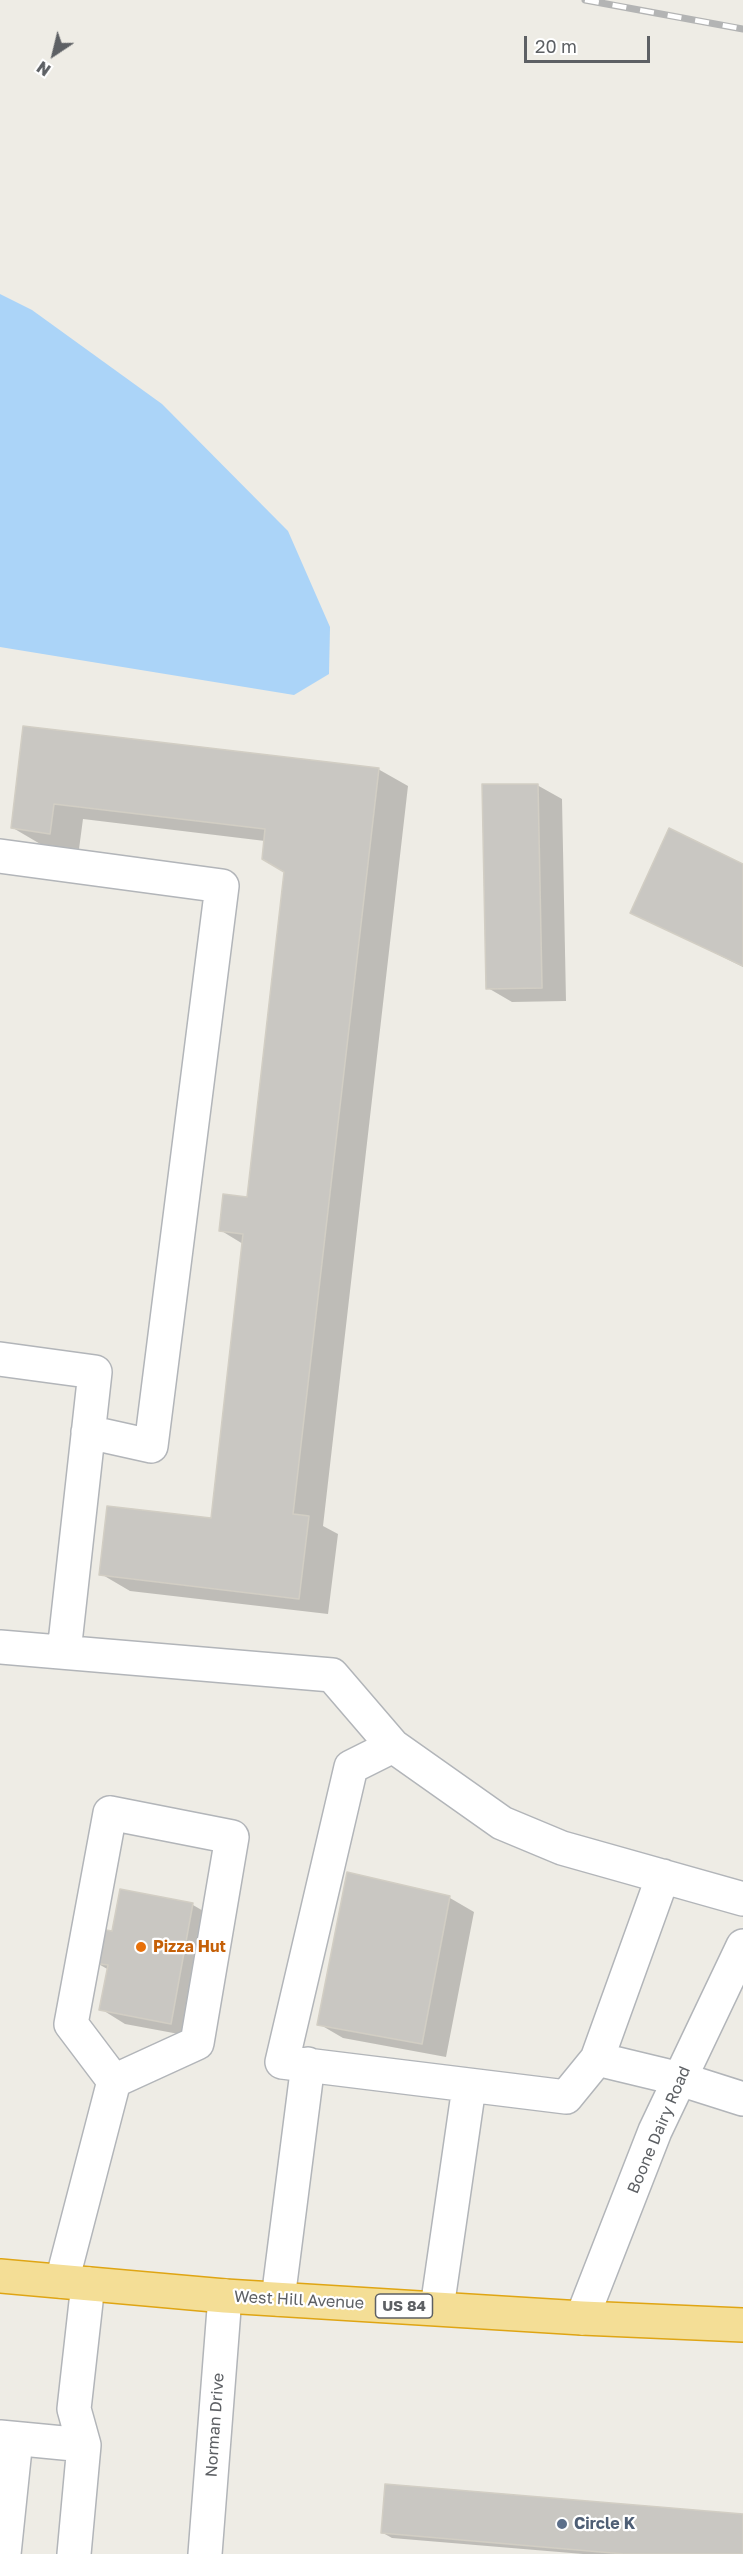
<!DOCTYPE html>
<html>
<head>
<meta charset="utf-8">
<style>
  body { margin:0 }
  #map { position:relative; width:743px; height:2554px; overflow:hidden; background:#eeece5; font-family:"Golos Text",sans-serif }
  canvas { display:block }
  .north { position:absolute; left:24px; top:24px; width:60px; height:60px; -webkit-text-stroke:4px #fff; paint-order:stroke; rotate:215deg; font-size:16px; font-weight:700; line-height:24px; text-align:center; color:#5d6064 }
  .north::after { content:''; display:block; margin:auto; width:21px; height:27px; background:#5d6064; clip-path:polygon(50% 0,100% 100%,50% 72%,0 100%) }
  .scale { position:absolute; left:524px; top:36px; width:126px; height:27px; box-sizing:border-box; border:3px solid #5d6064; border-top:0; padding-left:8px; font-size:18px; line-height:21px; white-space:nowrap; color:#5d6064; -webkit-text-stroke:4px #fff; paint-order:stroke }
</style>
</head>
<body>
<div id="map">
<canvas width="743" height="2554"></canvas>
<div class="north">N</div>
<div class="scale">20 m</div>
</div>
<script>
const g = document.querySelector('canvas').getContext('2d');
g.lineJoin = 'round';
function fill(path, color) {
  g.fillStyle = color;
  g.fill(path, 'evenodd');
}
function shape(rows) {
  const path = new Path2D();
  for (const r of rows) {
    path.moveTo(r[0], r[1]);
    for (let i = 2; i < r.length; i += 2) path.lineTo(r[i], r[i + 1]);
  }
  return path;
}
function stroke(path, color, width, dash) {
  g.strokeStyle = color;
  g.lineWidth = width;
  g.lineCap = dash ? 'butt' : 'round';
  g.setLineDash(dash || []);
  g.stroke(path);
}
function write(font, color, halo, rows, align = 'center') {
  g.font = font + ' "Golos Text",sans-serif';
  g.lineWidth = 4.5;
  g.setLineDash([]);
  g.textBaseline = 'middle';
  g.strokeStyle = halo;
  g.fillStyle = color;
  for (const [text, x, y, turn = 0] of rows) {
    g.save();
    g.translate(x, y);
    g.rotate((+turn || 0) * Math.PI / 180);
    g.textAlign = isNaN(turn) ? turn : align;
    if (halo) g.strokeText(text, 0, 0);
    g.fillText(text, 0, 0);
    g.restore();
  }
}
const water = shape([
  [0,294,32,310,162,404,288,531,330,627,329,674,294,695,0,647]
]);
const shadow = shape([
  [24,727,378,769,408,786,323,1526,338,1534,328,1614,130,1591,101,1574,212,1520,243,1244,220,1230,248,1199,286,871,265,841,83,819,79,849,42,845,13,828],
  [537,785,562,799,566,1001,512,1002,488,988],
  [743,866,743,967,632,912],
  [348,1874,450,1898,474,1912,446,2057,343,2038,319,2024],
  [121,1891,193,1905,217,1919,195,2037,125,2024,101,2009,109,1970,95,1962,113,1933],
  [743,2516,743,2554,583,2554,392,2538,383,2533]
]);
const building = shape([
  [23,726,379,768,293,1514,309,1516,299,1599,99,1575,107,1506,211,1518,243,1234,219,1231,223,1194,247,1197,284,872,262,859,265,829,54,804,50,834,11,828,23,726],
  [482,784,538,784,542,988,486,989,482,784],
  [669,828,743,864,743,966,630,913,669,828],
  [347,1872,450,1896,422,2044,317,2025,347,1872],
  [120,1889,193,1903,171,2024,99,2010,108,1965,93,1963,100,1929,112,1931,120,1889],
  [385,2484,743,2514,743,2554,624,2554,381,2533,385,2484]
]);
const minor = shape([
  [0,856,222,886,151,1446,88,1432],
  [0,1359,95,1372,64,1652],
  [0,1647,332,1675,393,1746,502,1823,562,1848,743,1899],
  [393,1746,351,1767,282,2062,566,2097,597,2059,680,2079,743,2099],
  [110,1813,232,1837,197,2043,114,2081,71,2024,110,1813],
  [597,2059,663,1876],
  [62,2281,114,2081],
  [278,2299,308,2064],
  [437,2308,469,2087],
  [582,2318,655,2131,743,1946],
  [0,2437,84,2445],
  [4,2554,16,2439],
  [74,2554,84,2445,74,2409,88,2284],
  [205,2554,225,2296]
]);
const highway = shape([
  [0,2276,225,2296,582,2318,743,2325]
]);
const rail = shape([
  [585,0,743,29]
]);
const markers = [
  [141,1947,6,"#e8710a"],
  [562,2524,6,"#5c6f8a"]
];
const shields = [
  [404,2306,57]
];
const shieldNames = [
  ["US 84",404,2306]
];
const foodNames = [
  ["Pizza Hut",153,1947]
];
const streetNames = [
  ["Boone Dairy Road",659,2130,-67],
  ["West Hill Avenue",299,2300,3],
  ["Norman Drive",215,2425,-86]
];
const serviceNames = [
  ["Circle K",574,2524]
];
fill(water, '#abd4f8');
fill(shadow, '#0003');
fill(building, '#c9c7c2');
stroke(building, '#d2cec4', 1.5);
stroke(minor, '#b2b5b9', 36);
stroke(highway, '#dfa514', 36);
stroke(minor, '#fff', 33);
stroke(highway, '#f4de96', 33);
stroke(rail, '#b3b4b4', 7);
stroke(rail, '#fff', 4.5, [14]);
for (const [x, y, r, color] of markers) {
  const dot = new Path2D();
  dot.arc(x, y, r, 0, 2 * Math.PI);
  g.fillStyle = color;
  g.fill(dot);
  stroke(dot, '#fff', 2);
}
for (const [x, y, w] of shields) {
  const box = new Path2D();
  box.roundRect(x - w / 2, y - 12, w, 24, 4.5);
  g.fillStyle = '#fff';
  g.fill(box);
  stroke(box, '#5d6064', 1.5);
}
write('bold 15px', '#5d6064', null, shieldNames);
write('bold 16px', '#c56008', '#fff', foodNames, 'left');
write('16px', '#5d6064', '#fff', streetNames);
write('bold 16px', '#4e5e75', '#fff', serviceNames, 'left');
</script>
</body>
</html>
